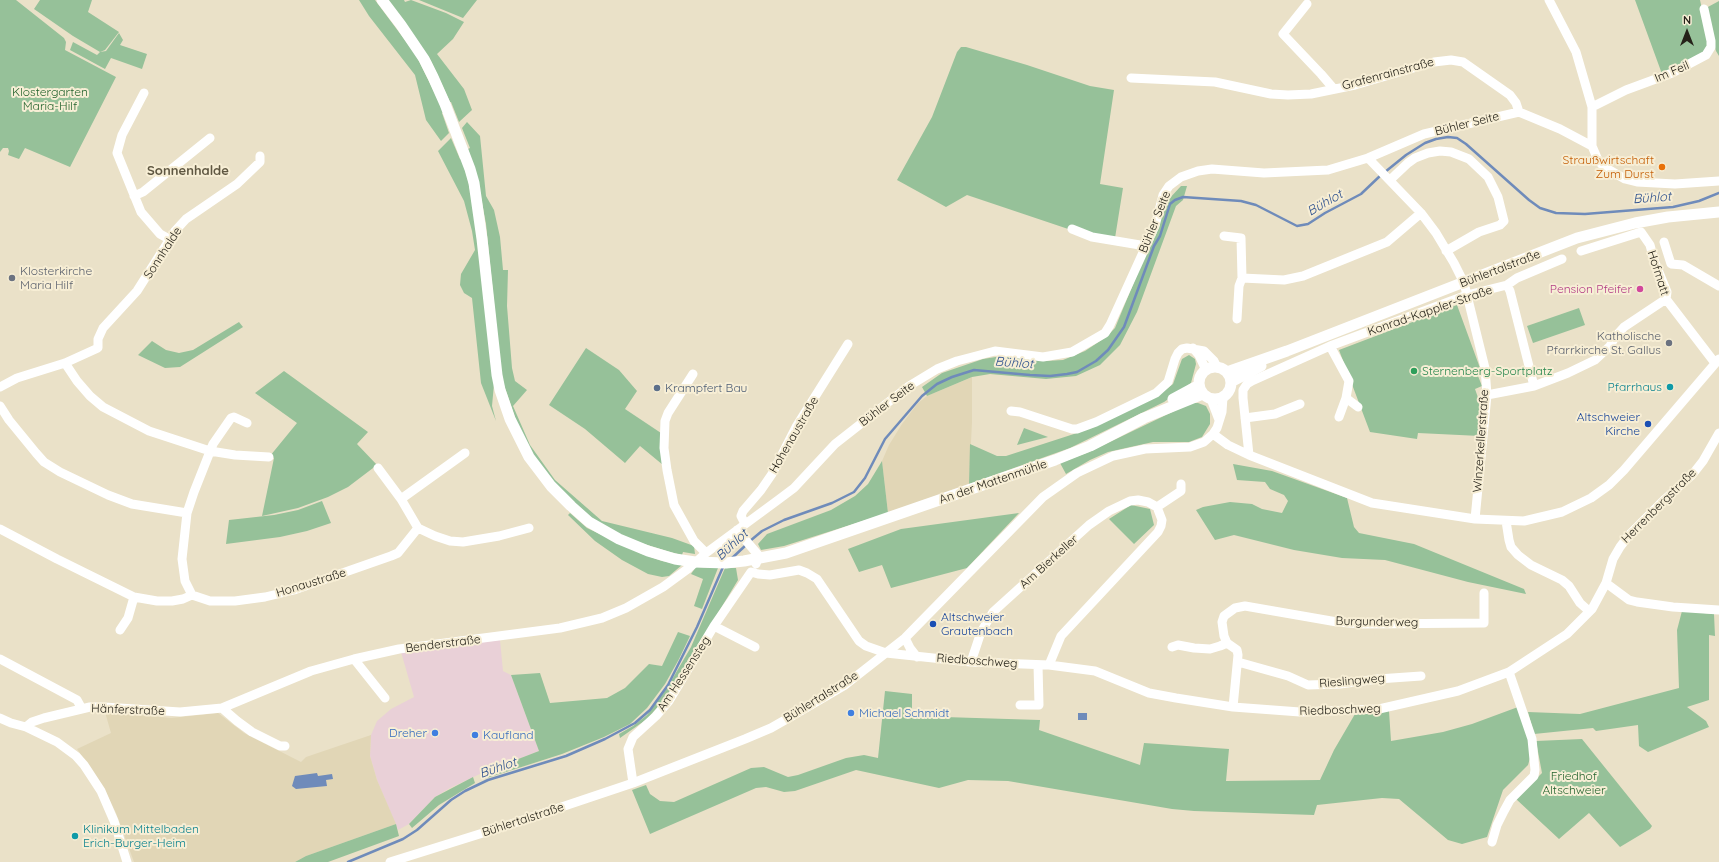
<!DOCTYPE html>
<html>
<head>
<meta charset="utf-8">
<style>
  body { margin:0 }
  #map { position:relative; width:1719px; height:862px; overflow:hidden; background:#eae1c8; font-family:Quicksand,sans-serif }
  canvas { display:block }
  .north { position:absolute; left:1667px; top:12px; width:40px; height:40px; -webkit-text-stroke:3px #f7eed5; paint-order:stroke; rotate:0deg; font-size:11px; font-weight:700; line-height:16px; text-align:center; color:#252219 }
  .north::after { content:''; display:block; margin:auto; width:14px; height:18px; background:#252219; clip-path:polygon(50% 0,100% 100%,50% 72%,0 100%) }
</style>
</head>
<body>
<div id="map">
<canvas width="1719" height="862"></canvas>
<div class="north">N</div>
</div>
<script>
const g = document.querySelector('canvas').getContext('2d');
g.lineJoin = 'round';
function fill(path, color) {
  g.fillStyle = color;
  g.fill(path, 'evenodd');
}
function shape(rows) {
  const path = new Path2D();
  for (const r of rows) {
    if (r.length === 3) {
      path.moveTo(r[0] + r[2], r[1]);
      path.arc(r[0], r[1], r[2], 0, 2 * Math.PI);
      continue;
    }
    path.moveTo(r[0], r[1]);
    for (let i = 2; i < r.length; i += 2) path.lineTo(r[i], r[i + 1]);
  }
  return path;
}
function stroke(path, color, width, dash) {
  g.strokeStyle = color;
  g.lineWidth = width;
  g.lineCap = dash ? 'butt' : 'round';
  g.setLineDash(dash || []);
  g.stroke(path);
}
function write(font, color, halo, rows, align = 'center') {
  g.font = font + ' Quicksand,sans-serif';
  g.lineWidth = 4;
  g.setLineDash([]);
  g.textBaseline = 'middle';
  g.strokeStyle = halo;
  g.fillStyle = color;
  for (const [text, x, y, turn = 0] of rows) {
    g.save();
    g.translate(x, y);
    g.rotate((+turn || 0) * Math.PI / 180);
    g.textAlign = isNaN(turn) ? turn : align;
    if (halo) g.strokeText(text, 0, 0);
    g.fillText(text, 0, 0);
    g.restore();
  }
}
const commercial = shape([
  [500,640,503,671,511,675,539,751,482,773,450,788,435,797,409,824,398,830,377,780,370,756,371,735,377,721,391,709,414,697,401,652]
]);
const built = shape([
  [972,377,972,422,969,484,888,513,882,461,889,445,902,424,918,403,927,396],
  [105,712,171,718,218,713,244,733,301,762,306,757,371,735,370,756,377,780,396,824,306,856,295,862,134,862,116,813,102,785,77,749,111,733]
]);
const green = shape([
  [0,0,16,0,64,38,66,42,65,50,116,77,70,167,25,148,19,159,8,155,9,151,8,148,3,148,0,152],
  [40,0,92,0,88,12,119,32,105,50,100,52,73,36,34,9],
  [359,0,375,0,416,55,444,112,442,113,449,133,441,141,426,120,415,75,369,16],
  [387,0,404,0,405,2,411,0,446,13,464,22,453,39,437,54,464,89,472,110,459,122,451,102,450,102,431,61],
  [419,0,477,0,463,18],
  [1635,0,1700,0,1708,36,1707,50,1662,74],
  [1719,1,1719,56,1716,51,1706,11,1706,8],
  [119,33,123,40,120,45,147,54,142,69,111,58,105,69,70,50,73,42,97,55,100,52,106,51],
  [961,47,966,47,1027,65,1090,86,1114,90,1100,184,1123,188,1115,238,1092,237,967,195,946,207,897,180,932,117,957,52],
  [467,122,480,136,486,196,494,210,500,237,503,270,508,270,507,306,512,368,515,381,527,390,513,406,530,445,555,480,602,521,672,538,694,546,695,554,683,552,682,555,670,552,641,543,617,533,590,517,558,487,538,464,519,429,504,385,501,372,486,224,478,181,468,149,470,148,462,128],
  [451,138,460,159,462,159,468,180,476,220,494,384,492,406,496,421,481,383,472,298,464,293,460,285,461,274,475,250,472,231,464,201,438,151],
  [1181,186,1187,186,1183,200,1176,206,1137,312,1120,345,1100,365,1076,376,1046,379,990,374,972,377,927,396,922,387,942,373,983,359,1002,356,1046,361,1063,360,1085,351,1106,337,1115,328,1168,200],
  [1457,305,1480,368,1481,375,1478,376,1482,386,1475,389,1483,412,1480,436,1418,433,1417,439,1370,432,1339,350],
  [1579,308,1585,325,1533,343,1527,326],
  [239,322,243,327,180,367,165,368,138,355,152,341,166,350,179,353,193,350],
  [586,348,619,370,637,391,625,409,661,433,663,465,640,446,625,463,585,429,549,405],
  [1189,355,1195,359,1196,364,1191,383,1164,402,1070,448,969,484,970,444,997,456,1006,456,1077,433,1164,391,1173,384,1182,359],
  [284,371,368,432,357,444,377,465,348,487,328,497,298,508,262,516,274,458,270,456,297,423,255,393],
  [1191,403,1198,403,1206,406,1210,414,1210,424,1202,437,1189,442,1153,442,1108,452,1090,460,1066,474,1060,463,1089,452],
  [1024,428,1048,437,1017,445],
  [882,461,888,513,784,546,761,550,758,544,767,534,831,510,855,496,868,484],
  [1233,464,1272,471,1347,498,1354,527,1359,533,1414,544,1524,589,1526,594,1468,582,1385,560,1342,558,1294,550,1234,535,1215,540,1196,510,1203,507,1230,502,1252,504,1262,509,1282,513,1288,501,1284,495,1270,489,1265,482,1237,480],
  [322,501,331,523,307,531,280,537,226,544,229,520,274,515,298,510],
  [1131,505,1150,509,1154,525,1134,544,1109,519],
  [570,513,587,528,642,554,662,561,682,565,669,576,662,577,648,574,622,560,595,541,568,515],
  [1019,513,967,568,891,588,882,565,859,572,848,549,901,529],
  [696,567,718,568,702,609,694,606,703,579,691,574],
  [725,568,736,568,738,580,675,684,663,701,647,719,620,738,619,734,633,726,647,715,667,688,691,647],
  [1682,611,1714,614,1715,636,1709,635,1709,700,1687,707,1706,721,1709,727,1648,752,1639,746,1638,725,1596,731,1593,728,1534,734,1528,712,1580,714,1679,688,1677,630],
  [678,632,690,636,679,659,665,684,647,708,630,724,604,737,562,754,484,779,482,773,539,751,511,675,540,673,550,703,607,698,625,688,649,664,662,666],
  [885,691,912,694,912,716,1040,720,1039,730,1140,765,1144,743,1229,749,1226,781,1320,780,1334,750,1355,714,1389,711,1391,741,1443,732,1472,724,1518,707,1530,743,1531,755,1528,765,1503,790,1487,837,1462,844,1448,840,1399,799,1382,798,1317,805,1314,815,1194,811,1172,809,1008,781,968,780,939,788,856,770,795,791,784,792,766,787,756,788,650,834,632,790,646,785,650,794,660,801,674,802,751,768,764,767,788,777,798,775,846,758,864,755,878,758],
  [1582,739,1652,826,1650,829,1620,847,1589,813,1559,839,1516,799,1542,773,1536,741],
  [473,777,475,783,439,805,412,828,409,824,435,797],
  [396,824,399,836,328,862,295,862,306,856]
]);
const water = shape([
  [1078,713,1087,713,1087,720,1078,720],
  [317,773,318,776,332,774,333,779,326,780,327,786,296,789,292,786,295,776]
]);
const stream = shape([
  [1385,172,1406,155,1425,143,1436,139,1448,137,1457,138,1466,144,1529,200,1540,208,1556,213,1585,214,1673,207,1699,201,1719,193],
  [750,541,762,531,784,520,832,503,854,492,865,478,885,439,922,396,937,384,952,377,974,370,1030,375,1050,376,1067,374,1077,372,1096,361,1108,350,1124,327,1154,246,1160,236,1170,204,1175,200,1183,197,1241,201,1256,205,1297,226,1308,224,1325,213,1361,194,1381,175],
  [731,559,746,545],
  [348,862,403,839,417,830,451,800,465,791,488,780,566,756,605,739,635,723,650,710,668,685,697,627,723,567]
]);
const minor = shape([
  [1549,0,1576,52,1592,107,1592,146,1598,160,1604,167,1625,179,1637,182,1675,184,1719,181],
  [1307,4,1283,34,1321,74,1333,88],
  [1131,78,1215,82,1271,94,1288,95,1311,94,1355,85,1434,62,1451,60,1463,62,1510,95,1516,103,1519,112],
  [144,93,122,135,117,153,141,212,160,234,169,239],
  [1592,107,1626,90,1672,73,1706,55,1711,47,1711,41,1704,9],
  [1368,158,1421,213,1436,233,1454,263,1464,283,1485,368,1487,395,1475,519],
  [1390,180,1408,163,1415,158,1428,153,1440,151,1451,152,1469,159,1488,177,1498,197,1504,221,1500,225,1479,232,1446,251],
  [134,196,143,192,210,138],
  [1072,229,1092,237,1146,246],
  [1224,236,1241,238,1242,278],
  [1664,242,1671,264,1683,265,1719,286],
  [1581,251,1641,232,1650,245,1654,260,1667,292,1666,299,1715,363],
  [1507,285,1517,278,1562,259],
  [1237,319,1239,286,1242,278,1284,280,1303,276,1387,242,1421,213],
  [1330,346,1349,381,1346,398,1339,417],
  [1193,348,1199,355,1206,370],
  [65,363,77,381,90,396,103,407,149,431,210,451,235,455,269,457],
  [693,374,668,413,665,421,664,448,667,470,674,505,694,541,706,553],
  [0,387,17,378,65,363,98,348,98,339,103,328,137,291,175,231,186,219,237,184,260,162,260,156],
  [1487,395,1534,386,1568,373,1595,360,1610,346,1615,337,1624,327,1666,299],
  [1346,398,1358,407],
  [1211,399,1219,420],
  [0,406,9,420,36,453,44,462,60,472,108,495,132,504,187,513],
  [1011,411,1020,412,1072,429,1077,429,1096,422,1156,393,1168,382,1175,359,1178,353,1182,349,1187,348,1204,351,1214,361,1217,367],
  [1245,418,1275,414,1300,404],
  [247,423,234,417,231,418,213,444,194,492,187,513,182,559,185,581,192,595,210,601,235,601,265,597,294,590,391,556,398,553,418,528],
  [1213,434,1228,445,1249,455,1372,503,1475,519,1524,521,1562,512,1591,498,1609,485,1624,470,1719,359],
  [1249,455,1243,398,1243,390,1247,384,1252,381,1330,346,1467,295,1507,285,1510,291,1534,386],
  [378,468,401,499,418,528,435,536,450,541,463,542,499,536,529,528],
  [401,499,465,453],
  [1157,507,1181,491,1181,484],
  [1506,521,1509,540,1511,547,1518,555,1531,565,1562,580,1569,586,1580,603,1589,611],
  [745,524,741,516,743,511,761,490,772,474,796,427,848,344],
  [0,529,57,559,134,597,157,601,172,601,183,599,192,595],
  [737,530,759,556,756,564],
  [1606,583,1629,600,1637,602,1673,607,1719,610],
  [714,626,755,647],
  [120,630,128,618,134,597],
  [905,638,910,648,917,657],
  [1172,647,1178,645,1194,648,1210,649,1220,646,1227,643],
  [0,659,77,700,82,709],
  [354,659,385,698],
  [971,662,981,632,993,612,1089,525,1109,511,1130,501,1138,500,1148,502,1157,507,1162,520,1161,526,1158,532,1061,636,1049,665],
  [1238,662,1288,676,1308,685,1340,684,1378,679,1421,676],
  [1020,705,1039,705,1038,665],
  [1233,707,1238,655,1237,650,1227,643,1224,636,1222,622,1224,616,1235,608,1245,606,1337,622,1362,624,1484,623,1484,593],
  [222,708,237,721,252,732,280,746,285,746],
  [0,718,11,723,26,727,57,742,76,756,84,765,101,791,114,821,127,862],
  [26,727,32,722,44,718,90,707,104,707,180,712,222,708,311,671,354,659,399,649,560,628,602,618,626,608,663,587,689,568,706,553,778,500,794,488,835,444,909,386,937,369,957,361,995,351,1043,357,1072,352,1105,333,1110,325,1155,226,1163,195,1169,186,1181,177,1198,171,1212,169,1264,173,1328,170,1368,158,1424,134,1519,112,1560,129,1592,146],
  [633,783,628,749,633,737,656,716,669,701,714,626,751,572,758,574,770,575,799,570,807,573,817,579,859,641,866,646,886,653,971,662,1049,665,1095,671,1149,693,1176,698,1233,707,1300,712,1379,709,1458,691,1509,672,1567,634,1592,609,1606,583,1613,559,1620,547,1629,535,1665,499,1692,475,1703,461,1719,433],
  [1492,842,1497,825,1504,811,1510,800,1534,776,1535,770,1532,739,1509,672],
  [390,862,502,827,633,783,745,739,771,728,792,716,845,685,905,638,1043,497,1077,473,1113,456,1145,449,1190,447,1204,442,1213,434,1217,428,1222,412,1223,397]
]);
const major = shape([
  [382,0,401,25,424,59,433,77,445,104,470,169,474,183,482,239,497,375,500,390,510,419,529,457,551,486,571,506,589,522,619,539,648,551,675,559,695,562,726,563,744,561,786,553,1055,460,1090,446,1144,418,1203,394],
  [1215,383,16],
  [1227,372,1287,351,1577,238,1635,223,1668,217,1719,212],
  [1231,382,1261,366],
  [1173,399,1199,385]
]);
const markers = [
  [1662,167,4,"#e8710a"],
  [12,278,4,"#6b7280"],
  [1640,289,4,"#d1479c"],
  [1669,343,4,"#6b7280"],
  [1414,371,4,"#2e9e5b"],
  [1670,387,4,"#0f9aa8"],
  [657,388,4,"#5c6f8a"],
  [1648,424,4,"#1a4fb4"],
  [933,624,4,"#1a4fb4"],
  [851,713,4,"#3f7fe0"],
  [435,733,4,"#3f7fe0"],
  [475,735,4,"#3f7fe0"],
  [75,836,4,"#0f9aa8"]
];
const streetNames = [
  ["Im Feil",1672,72,-23],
  ["Grafenrainstraße",1388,74,-15],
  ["Bühler Seite",1467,124,-14],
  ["Bühler Seite",1155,222,-68],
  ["Sonnhalde",163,253,-57],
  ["Bühlertalstraße",1500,269,-21],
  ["Hofmatt",1658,273,72],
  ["Konrad-Kappler-Straße",1430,311,-19],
  ["Bühler Seite",887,404,-37],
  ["Hohenaustraße",794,435,-60],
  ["Winzerkellerstraße",1481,441,-86],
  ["An der Mattenmühle",993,482,-19],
  ["Herrenbergstraße",1659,506,-45],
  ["Am Bierkeller",1049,562,-42],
  ["Honaustraße",311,583,-17],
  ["Burgunderweg",1377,622,1],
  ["Benderstraße",443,644,-7],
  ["Riedboschweg",977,661,4],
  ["Am Hessensteg",684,674,-57],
  ["Rieslingweg",1352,681,-5],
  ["Bühlertalstraße",821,697,-32],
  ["Hänferstraße",128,710,2],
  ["Riedboschweg",1340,710,-2],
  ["Bühlertalstraße",523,820,-18]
];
const parkNames = [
  ["Klostergarten",50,92],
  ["Maria-Hilf",50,106],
  ["Friedhof",1574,776],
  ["Altschweier",1574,790]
];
const foodNames = [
  ["Straußwirtschaft",1654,160],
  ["Zum Durst",1654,174]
];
const worshipNames = [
  ["Klosterkirche",20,271],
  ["Maria Hilf",20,285],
  ["Katholische",1661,336,"right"],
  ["Pfarrkirche St. Gallus",1661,350,"right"]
];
const hotelNames = [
  ["Pension Pfeifer",1632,289]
];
const leisureNames = [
  ["Sternenberg-Sportplatz",1422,371]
];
const cultureNames = [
  ["Pfarrhaus",1662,387],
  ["Klinikum Mittelbaden",83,829,"left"],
  ["Erich-Burger-Heim",83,843,"left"]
];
const serviceNames = [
  ["Krampfert Bau",665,388]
];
const transitNames = [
  ["Altschweier",1640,417],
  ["Kirche",1640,431],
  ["Altschweier",941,617,"left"],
  ["Grautenbach",941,631,"left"]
];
const shopNames = [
  ["Michael Schmidt",859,713],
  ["Dreher",427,733,"right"],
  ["Kaufland",483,735]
];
const neighbourhoodNames = [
  ["Sonnenhalde",188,171]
];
const waterNames = [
  ["Bühlot",1652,198,-4],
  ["Bühlot",1325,203,-30],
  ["Bühlot",1014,363,4],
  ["Bühlot",732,545,-43],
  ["Bühlot",498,768,-19]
];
fill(commercial, '#e9d0d7');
fill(built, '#e1d6b6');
fill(green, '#96c199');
fill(water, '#6f8bba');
stroke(stream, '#6f8bba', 2.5);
stroke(minor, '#fff', 9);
stroke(major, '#fff', 11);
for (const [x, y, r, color] of markers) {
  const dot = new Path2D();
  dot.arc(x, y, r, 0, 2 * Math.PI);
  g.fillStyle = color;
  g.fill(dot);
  stroke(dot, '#f7eed5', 1.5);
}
write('12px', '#252219', '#f7eed5', streetNames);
write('12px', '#23632d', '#f7eed5', parkNames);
write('12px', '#c56008', '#f7eed5', foodNames, 'right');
write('12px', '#5b616d', '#f7eed5', worshipNames, 'left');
write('12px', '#b23c85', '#f7eed5', hotelNames, 'right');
write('12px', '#27864d', '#f7eed5', leisureNames, 'left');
write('12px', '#0d838f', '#f7eed5', cultureNames, 'right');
write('12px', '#4e5e75', '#f7eed5', serviceNames, 'left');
write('12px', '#164399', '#f7eed5', transitNames, 'right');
write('12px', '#366cbe', '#f7eed5', shopNames, 'left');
write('bold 13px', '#5f5742', '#f7eed5', neighbourhoodNames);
write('italic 13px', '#2e518e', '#f7eed5', waterNames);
</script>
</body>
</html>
